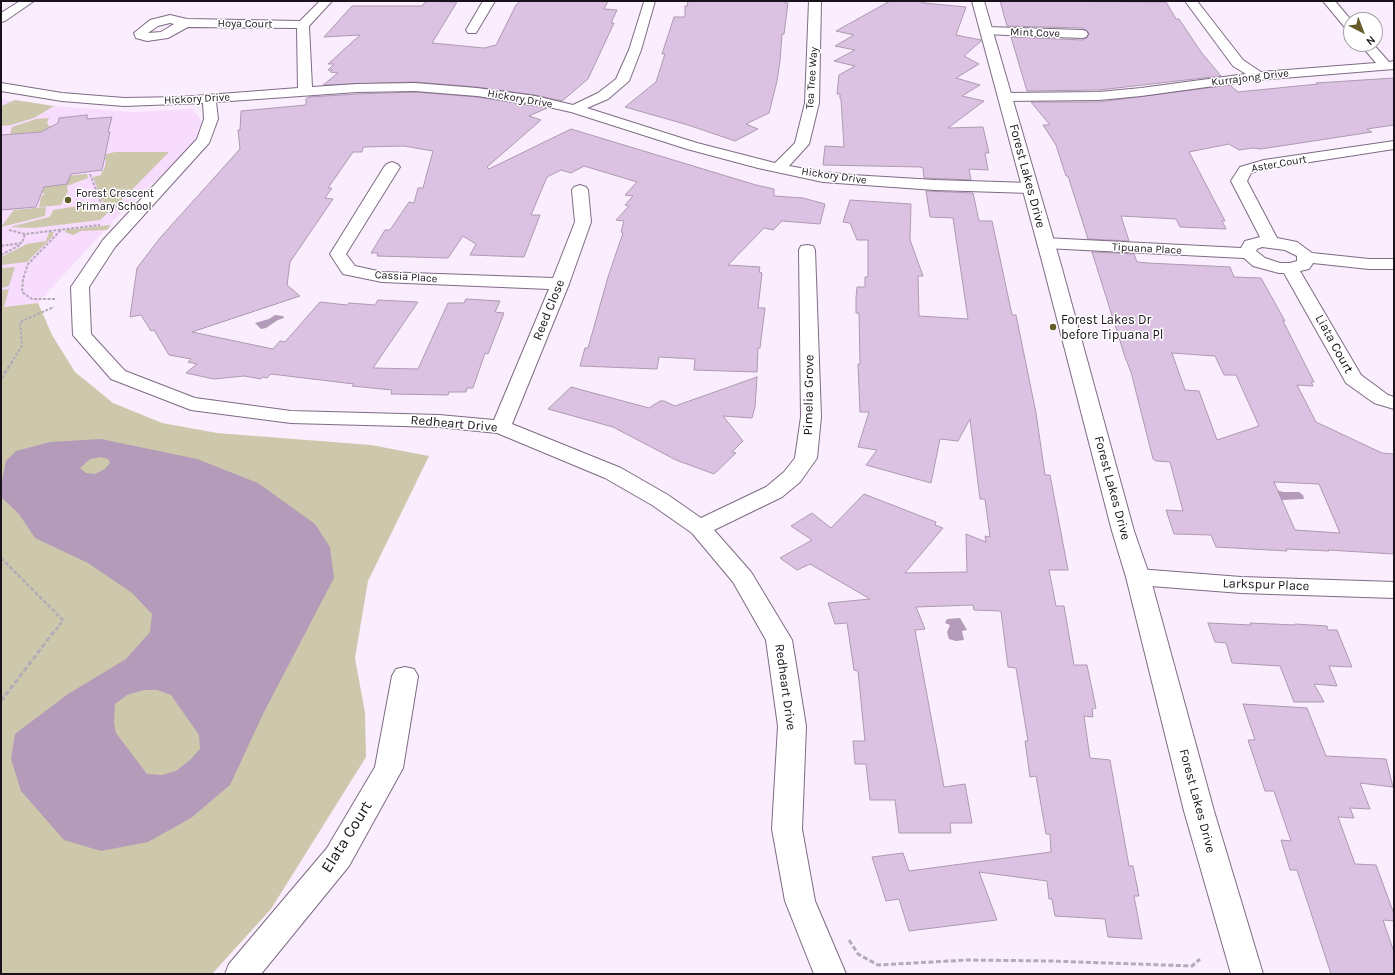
<!DOCTYPE html>
<html>
<head>
<meta charset="utf-8">
<style>
  body { margin:0 }
  #map { position:relative; width:1395px; height:975px; overflow:hidden; background:#faedfd; font-family:Karla,sans-serif }
  canvas { display:block }
  .frame { position:absolute; inset:0; border:2px solid #19121b; pointer-events:none }
  .north { position:absolute; left:1343px; top:12px; width:40px; height:40px; box-sizing:border-box; background:#fff; border:1px solid #a3a0a4; border-radius:50%; rotate:138deg; font-size:11px; font-weight:700; line-height:16px; text-align:center; color:#19121b }
  .north::after { content:''; display:block; margin:auto; width:14px; height:18px; background:#655b28; clip-path:polygon(50% 0,100% 100%,50% 72%,0 100%) }
</style>
</head>
<body>
<div id="map">
<canvas width="1395" height="975"></canvas>
<div class="frame"></div>
<div class="north">N</div>
</div>
<script>
const g = document.querySelector('canvas').getContext('2d');
g.lineJoin = 'round';
function fill(path, color) {
  g.fillStyle = color;
  g.fill(path, 'evenodd');
}
function shape(rows) {
  const path = new Path2D();
  for (const r of rows) {
    path.moveTo(r[0], r[1]);
    for (let i = 2; i < r.length; i += 2) path.lineTo(r[i], r[i + 1]);
  }
  return path;
}
function stroke(path, color, width, dash) {
  g.strokeStyle = color;
  g.lineWidth = width;
  g.lineCap = dash ? 'butt' : 'round';
  g.setLineDash(dash || []);
  g.stroke(path);
}
function write(font, color, halo, rows, align = 'center') {
  g.font = font + ' Karla,sans-serif';
  g.lineWidth = 3;
  g.setLineDash([]);
  g.textBaseline = 'middle';
  g.strokeStyle = halo;
  g.fillStyle = color;
  for (const [text, x, y, turn = 0] of rows) {
    g.save();
    g.translate(x, y);
    g.rotate((+turn || 0) * Math.PI / 180);
    g.textAlign = isNaN(turn) ? turn : align;
    if (halo) g.strokeText(text, 0, 0);
    g.fillText(text, 0, 0);
    g.restore();
  }
}
const built = shape([
  [1,99,30,104,131,112,193,109,202,121,195,143,112,222,38,303,1,307]
]);
const green = shape([
  [15,100,54,106,34,118,11,125,1,126,1,106],
  [49,118,47,123,49,126,53,127,29,142,33,132,10,134,12,127,36,119],
  [115,152,169,152,117,205,109,204,102,201,93,177,101,175,102,171,104,170,106,160,103,159,107,156,102,155],
  [87,174,88,178,67,186,68,191,61,205,39,207,41,197,45,193,18,195,53,177],
  [97,203,113,208,100,220,33,228,10,227,49,217,51,215,53,210],
  [46,207,45,216,1,227,14,210],
  [111,225,107,230,81,231,73,235,65,232,66,230],
  [49,232,54,232,52,237,27,262,1,265,1,257,27,244,46,241],
  [15,267,9,286,1,288,1,268],
  [9,289,4,307,38,303,52,335,75,372,113,403,162,423,217,433,371,445,429,456,368,581,355,658,365,713,366,757,271,909,212,974,1,974,1,290]
]);
const water = shape([
  [275,315,283,316,284,318,278,320,266,328,261,329,255,323,269,319],
  [101,439,197,459,258,483,315,524,330,547,334,578,264,712,230,785,191,818,148,842,101,851,64,840,21,791,11,759,15,734,68,694,126,659,150,632,152,614,132,593,88,563,35,538,19,514,1,497,1,485,6,461,16,451,50,442],
  [101,457,108,459,110,463,105,469,95,474,86,473,80,468,90,459],
  [144,690,157,690,171,695,199,735,200,749,190,760,176,771,162,775,147,774,116,733,114,723,115,704,127,695],
  [1277,490,1283,492,1299,492,1303,495,1304,499,1282,500,1275,497],
  [960,618,967,630,962,631,964,640,956,641,949,639,947,632,950,625,945,623,947,619]
]);
const building = shape([
  [426,1,457,2,432,43,484,48,496,45,516,5,520,1,608,1,604,9,617,10,611,23,614,23,588,79,562,101,535,95,477,87,415,82,323,85,338,73,330,72,332,70,328,70,334,64,328,64,360,35,324,37,352,6,422,6,426,1],
  [688,1,785,1,785,3,788,3,784,34,782,34,780,61,777,81,769,113,746,124,758,129,735,141,688,125,625,107,656,82,665,54,662,54,674,17,685,17,685,6,687,6,688,1],
  [890,1,919,1,924,3,966,7,956,35,981,40,981,41,964,56,979,64,956,78,980,85,962,96,984,101,948,128,983,127,989,153,985,153,988,170,969,169,971,180,924,178,923,168,920,167,823,165,825,146,844,147,841,99,840,99,840,94,837,94,839,75,855,66,834,61,855,50,835,46,854,35,836,31,890,1],
  [1000,1,1166,2,1176,19,1179,19,1201,52,1221,76,1099,90,1027,91,1011,37,1082,40,1087,38,1089,33,1086,30,1082,28,1007,26,1000,1],
  [1394,78,1394,125,1367,129,1372,132,1261,149,1253,148,1239,150,1229,144,1189,152,1225,221,1222,221,1226,229,1180,227,1176,219,1121,216,1129,241,1088,239,1068,176,1066,176,1056,145,1043,125,1050,125,1031,102,1099,102,1230,85,1238,92,1318,84,1316,83,1394,78],
  [415,92,477,97,547,108,529,116,541,120,487,167,489,169,571,129,756,185,774,189,774,196,803,198,825,204,820,224,782,221,773,230,764,228,728,265,760,267,759,272,762,273,758,308,765,308,760,348,758,348,757,372,694,370,695,359,659,357,657,369,580,366,585,348,588,348,608,277,623,233,621,232,624,221,616,220,629,206,625,205,633,196,625,195,637,182,584,166,571,173,561,170,547,177,531,215,540,215,524,257,470,255,476,244,463,236,448,258,377,256,378,253,371,253,385,230,390,230,409,202,414,203,418,188,423,188,433,151,404,146,363,147,362,152,353,152,328,188,332,188,325,198,333,199,290,262,287,285,300,296,192,332,273,349,280,341,285,342,320,302,347,305,349,303,375,305,378,300,418,302,373,368,418,369,448,303,464,303,466,299,500,301,495,312,504,313,488,354,485,353,473,388,467,388,466,392,449,392,448,395,391,394,392,390,352,386,354,384,271,374,267,378,263,377,261,379,244,376,214,379,186,373,197,364,188,362,191,359,169,355,154,330,151,331,141,315,130,317,137,268,160,238,240,149,238,130,240,130,241,111,306,105,306,99,309,97,357,94,415,92],
  [87,115,87,119,112,117,108,132,110,132,102,170,71,174,67,184,44,187,36,207,1,210,1,135,41,132,58,123,59,118,87,115],
  [926,191,973,193,979,221,992,221,1012,315,1016,315,1036,413,1045,475,1050,475,1068,570,1049,570,1056,606,1064,606,1074,665,1087,665,1096,708,1092,709,1093,717,1084,716,1090,758,1110,760,1129,866,1133,866,1139,896,1134,896,1142,939,1108,937,1105,919,1055,916,1052,899,1049,899,1047,881,979,872,997,920,909,931,899,899,886,901,872,857,903,853,909,871,1051,852,1050,834,1046,834,1036,776,1030,777,1025,741,1028,741,1016,668,1008,667,1001,611,974,610,973,605,916,607,925,629,915,630,944,787,965,784,972,823,950,823,951,833,899,833,895,800,870,800,866,764,855,764,853,741,865,741,858,671,854,670,847,623,835,624,828,603,870,599,810,564,797,570,780,558,812,540,791,526,812,513,831,528,864,494,936,522,935,525,943,528,905,573,967,572,966,534,986,542,985,536,990,537,985,499,980,499,970,419,958,441,940,439,931,483,866,465,877,450,858,447,869,412,860,412,858,364,860,364,859,313,856,313,856,298,857,287,865,287,865,277,868,277,868,240,857,240,850,223,843,222,850,200,911,204,910,240,923,276,918,276,919,316,968,319,953,218,930,217,926,191],
  [1092,252,1134,254,1137,262,1148,263,1230,267,1234,277,1261,278,1285,321,1283,321,1314,382,1311,382,1313,386,1297,385,1316,422,1382,453,1394,454,1394,554,1328,550,1329,551,1286,549,1287,551,1216,547,1211,535,1174,534,1166,510,1183,511,1170,462,1156,461,1153,459,1131,372,1125,357,1092,252],
  [1172,353,1215,356,1224,375,1236,375,1259,426,1217,440,1199,391,1185,390,1172,353],
  [1274,482,1319,484,1340,533,1295,530,1274,482],
  [757,377,755,407,752,418,723,416,743,441,732,452,736,453,714,474,676,460,613,427,548,409,571,387,649,408,660,401,664,401,675,406,757,377],
  [1208,623,1251,625,1250,623,1295,625,1295,624,1327,626,1328,630,1337,630,1352,667,1329,666,1337,686,1314,684,1324,702,1294,702,1280,666,1232,663,1226,643,1215,642,1208,623],
  [1243,704,1307,708,1326,756,1386,759,1393,787,1360,783,1370,809,1350,808,1354,818,1338,817,1355,864,1376,865,1394,914,1394,921,1383,920,1394,952,1394,974,1331,974,1297,870,1290,870,1281,840,1291,841,1274,791,1265,791,1248,740,1255,740,1243,704]
]);
const pathFar2 = shape([
  [90,174,101,203,117,207],
  [9,230,25,234,100,225],
  [1,246,22,243,25,234],
  [1,255,20,245],
  [55,299,32,299,22,292,23,279,28,264,61,230],
  [11,363,22,346,20,322,54,307]
]);
const pathFar1 = shape([
  [1,379,12,362],
  [1,558,63,620,56,630]
]);
const path = shape([
  [1,701,56,629],
  [849,940,858,954,878,965,968,960,1051,961,1192,966,1200,959]
]);
const street = shape([
  [320,1,332,1,309,26,312,87,357,84,415,83,477,88,535,96,573,105,598,93,616,79,629,50,644,2,655,1,641,50,629,81,608,99,587,108,697,143,775,163,795,143,805,103,809,1,821,1,819,103,809,144,789,166,823,172,852,175,935,180,1030,183,1035,185,1038,188,1035,191,1030,193,935,190,823,182,758,168,687,149,571,112,535,104,477,96,415,91,357,92,216,102,218,119,209,143,115,247,89,287,91,334,125,371,195,398,291,411,439,415,494,420,549,289,382,282,343,274,330,254,384,167,387,164,392,162,397,164,400,167,346,254,355,266,382,272,553,278,575,222,572,190,574,187,580,185,586,187,588,190,591,222,569,284,512,424,621,468,668,495,701,518,766,487,784,472,795,458,801,417,799,250,801,246,807,245,813,246,815,250,821,417,817,458,800,482,782,497,714,530,751,572,792,640,806,726,802,829,815,901,846,974,814,974,785,901,772,829,778,726,766,640,733,582,692,533,652,505,605,478,497,433,439,427,291,423,191,410,111,379,73,335,71,287,103,240,197,139,204,119,203,103,124,106,62,101,1,91,1,83,62,93,124,98,181,97,298,88,297,28,188,27,168,38,147,41,136,38,134,33,150,20,170,15,187,19,300,21,320,1],
  [170,23,174,24,161,32,148,33,158,26,170,23],
  [483,1,495,1,476,33,468,33,466,30,483,1],
  [1185,1,1197,1,1243,60,1261,72,1376,63,1360,44,1373,44,1389,62,1394,61,1394,69,1258,80,1141,96,1099,100,1005,101,1000,100,998,97,1000,94,1005,93,1099,92,1141,88,1246,74,1233,66,1185,1],
  [1323,1,1335,1,1351,20,1351,31,1347,30,1323,1],
  [987,27,1082,30,1086,31,1088,34,1086,37,1082,38,983,34,981,31,983,28,987,27],
  [1394,141,1394,149,1265,169,1251,173,1247,181,1277,238,1297,242,1312,253,1369,259,1394,259,1394,269,1369,269,1313,263,1309,269,1300,271,1361,375,1388,395,1394,397,1394,409,1374,403,1346,383,1284,273,1279,273,1253,266,1244,258,1045,248,1039,247,1037,243,1039,239,1045,238,1241,248,1245,241,1260,237,1231,181,1240,167,1264,160,1394,141],
  [1262,247,1285,250,1297,256,1297,261,1290,263,1280,263,1265,258,1256,251,1257,249,1262,247],
  [1138,569,1241,577,1394,582,1394,598,1241,593,1138,585,1130,583,1126,577,1130,571,1138,569],
  [405,667,414,669,418,676,403,768,349,866,261,974,225,974,229,964,327,848,375,767,392,676,396,669,405,667]
]);
const secondary = shape([
  [20,1,34,1,5,21,1,22,1,13,20,1],
  [972,1,984,1,1061,265,1134,531,1150,577,1214,811,1263,974,1231,974,1184,811,1126,577,1112,531,1043,265,972,1]
]);
const markers = [
  [68,200,4,"#655b28"],
  [1053,327,4,"#655b28"]
];
const farStreetnames = [
  ["Hoya Court",245,24,1],
  ["Mint Cove",1035,33,2],
  ["Tea Tree Way",812,78,-86],
  ["Kurrajong Drive",1250,78,-7],
  ["Hickory Drive",197,99,-3],
  ["Hickory Drive",520,99,10],
  ["Aster Court",1279,164,-10],
  ["Hickory Drive",834,176,8],
  ["Tipuana Place",1147,249,3],
  ["Cassia Place",406,277,4]
];
const farPoinames = [
  ["Forest Crescent",76,194],
  ["Primary School",76,207]
];
const streetNames = [
  ["Forest Lakes Drive",1027,176,75],
  ["Reed Close",549,310,-68],
  ["Liata Court",1334,344,61],
  ["Pimelia Grove",809,395,-89],
  ["Redheart Drive",454,424,5],
  ["Forest Lakes Drive",1112,488,75],
  ["Larkspur Place",1266,585,2],
  ["Redheart Drive",785,687,82],
  ["Forest Lakes Drive",1197,801,75]
];
const poiNames = [
  ["Forest Lakes Dr",1061,320],
  ["before Tipuana Pl",1061,335]
];
const nearStreetnames = [
  ["Elata Court",347,837,-58]
];
fill(built, '#f7dcfe');
fill(green, '#cdc8ab');
fill(water, '#b39bb9');
fill(building, '#dcc2e2');
stroke(building, '#ad99b2', 1);
stroke(street, '#7f6b84', 2);
stroke(secondary, '#7f6b84', 2);
stroke(pathFar2, '#b5aab8', 2, [3, 1.5]);
stroke(pathFar1, '#b5aab8', 2.5, [4, 2]);
stroke(path, '#b5aab8', 3, [5, 2.5]);
fill(street, '#fff');
fill(secondary, '#fff');
for (const [x, y, r, color] of markers) {
  const dot = new Path2D();
  dot.arc(x, y, r, 0, 2 * Math.PI);
  g.fillStyle = color;
  g.fill(dot);
  stroke(dot, '#fff', 1.5);
}
write('11px', '#19121b', '#fff', farStreetnames);
write('11px', '#19121b', '#fff', farPoinames, 'left');
write('13px', '#19121b', '#fff', streetNames);
write('13px', '#19121b', '#fff', poiNames, 'left');
write('16px', '#19121b', '#fff', nearStreetnames);
</script>
</body>
</html>
